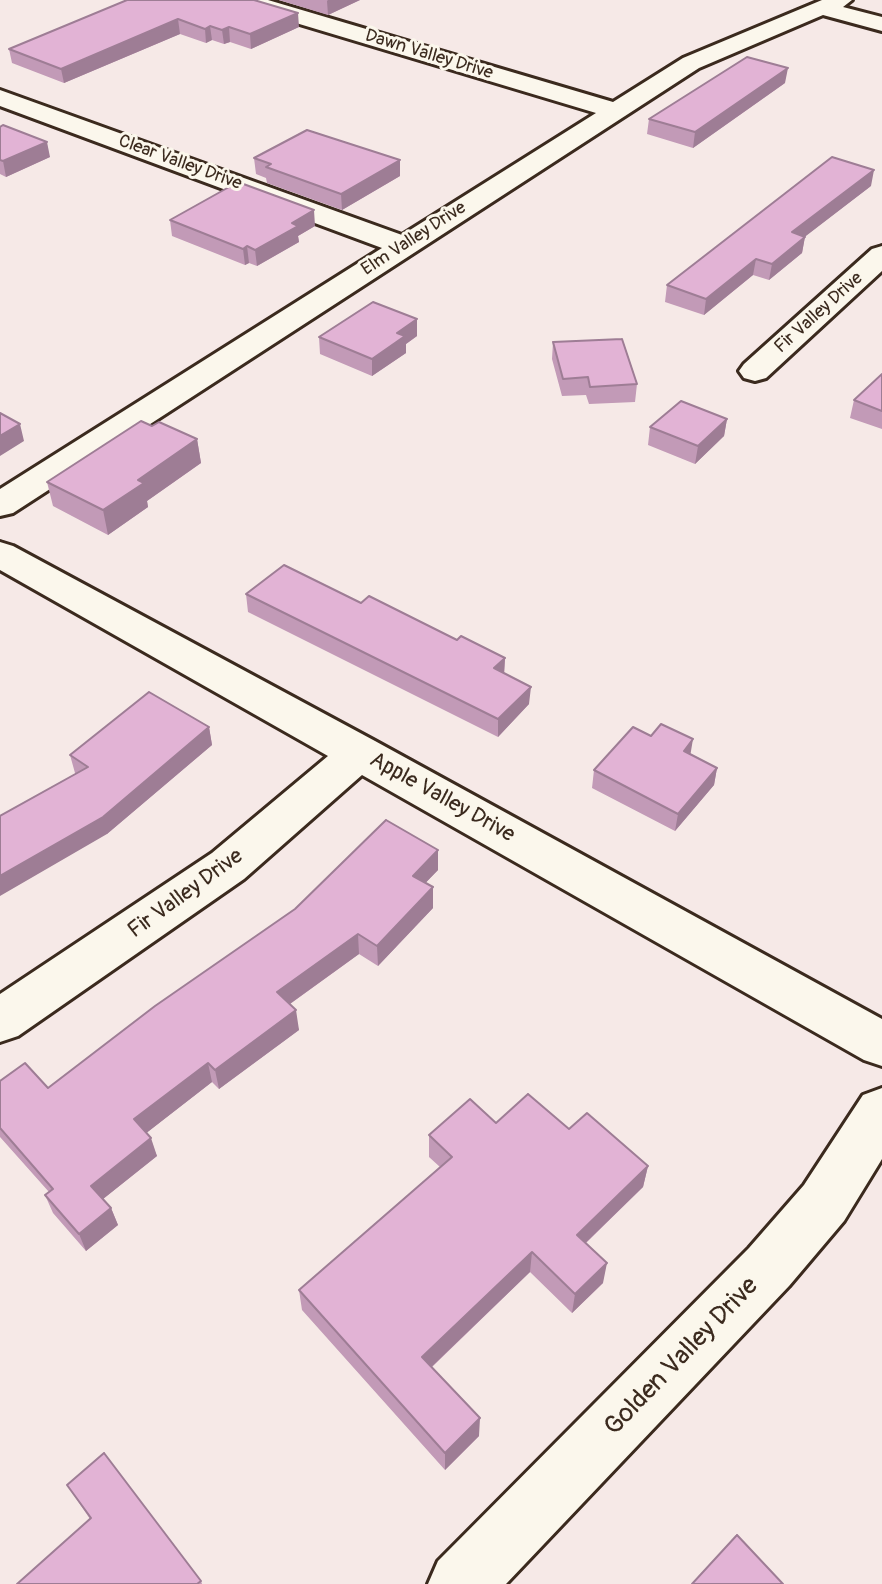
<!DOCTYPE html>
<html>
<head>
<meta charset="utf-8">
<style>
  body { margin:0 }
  canvas { display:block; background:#f6e9e7 }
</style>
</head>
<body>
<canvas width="882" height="1584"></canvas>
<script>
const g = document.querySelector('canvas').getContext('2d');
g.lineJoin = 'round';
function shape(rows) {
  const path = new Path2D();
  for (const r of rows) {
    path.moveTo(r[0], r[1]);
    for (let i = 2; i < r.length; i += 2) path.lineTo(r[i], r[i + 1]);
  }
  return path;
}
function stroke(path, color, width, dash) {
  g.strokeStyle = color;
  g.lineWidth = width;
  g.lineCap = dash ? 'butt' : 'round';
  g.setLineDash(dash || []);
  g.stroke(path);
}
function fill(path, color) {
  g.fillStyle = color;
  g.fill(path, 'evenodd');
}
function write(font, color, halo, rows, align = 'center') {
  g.font = font + ' Pangolin,sans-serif';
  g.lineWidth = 6;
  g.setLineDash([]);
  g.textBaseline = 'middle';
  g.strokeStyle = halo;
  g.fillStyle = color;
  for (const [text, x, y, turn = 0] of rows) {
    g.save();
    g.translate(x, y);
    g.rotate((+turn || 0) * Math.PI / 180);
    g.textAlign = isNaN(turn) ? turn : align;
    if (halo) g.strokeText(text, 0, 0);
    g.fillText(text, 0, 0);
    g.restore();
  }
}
const minor = shape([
  [233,0,268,0,613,102,683,58,822,0,852,0,843,7,882,17,882,31,823,15,699,68,13,513,0,516,0,489,382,248,0,106,0,90,402,235,596,113,236,5,233,0],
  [882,246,882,271,766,378,755,381,744,378,739,371,744,364,872,249,882,246],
  [0,542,13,546,375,741,882,1019,882,1066,864,1060,362,775,244,879,18,1036,0,1042,0,994,212,853,328,756,0,570,0,542],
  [882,1088,882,1159,844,1221,789,1286,506,1584,428,1584,438,1561,749,1248,804,1185,863,1095,882,1088]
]);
const wall = shape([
  [127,0,299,27,251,49,230,42,224,44,212,40,206,43,180,34,64,83,12,63,9,49],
  [279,0,360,0,328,15],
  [785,83,693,148,647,134,649,119],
  [0,127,50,157,6,177,0,174],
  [254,158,400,160,400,176,342,210,267,183,266,178,256,174],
  [871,186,805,236,802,253,769,280,753,275,704,315,665,302,667,285],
  [170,220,315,226,298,236,299,242,257,266,249,263,245,265,172,236],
  [417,336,406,344,406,353,372,376,320,354,319,337],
  [553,342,637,384,635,402,589,404,586,395,562,396,552,359],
  [882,374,882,429,850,418,854,400],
  [727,419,724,436,695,464,648,445,650,427],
  [152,426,197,439,201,463,147,501,148,507,108,535,53,506,47,482],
  [246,594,361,603,505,658,504,674,529,704,498,737,248,612],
  [209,727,212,745,107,834,75,773,70,755],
  [691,754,717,768,714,785,675,831,592,788,594,770],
  [438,850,438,870,425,883,433,908,378,966,359,954,290,1004,299,1030,219,1089,212,1082,146,1133,157,1156,103,1199,111,1208,118,1225,86,1251,53,1213,45,1195,49,1192,0,1137,0,1081,48,1088],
  [496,1123,569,1129,648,1166,643,1187,586,1243,603,1283,572,1313,530,1272,432,1367,479,1436,445,1470,302,1310,299,1290,440,1167,429,1157,429,1135],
  [67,1485,201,1581,202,1584,17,1584,90,1519]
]);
const shadedWall = shape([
  [328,0,360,0,328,15,327,1],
  [298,13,299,27,251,49,250,34],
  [178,19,180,34,64,83,61,69],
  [210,26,212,40,206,43,205,29],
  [229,27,230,42,224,44,222,30],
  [788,68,785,83,693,148,695,132],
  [47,142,50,157,6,177,3,161],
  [400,160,400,176,342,210,341,194],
  [874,170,871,186,789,249,792,232],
  [314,210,315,226,298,236,299,242,257,266,255,250,292,223],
  [805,237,802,253,769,280,772,264],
  [247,246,249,263,245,265,243,249],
  [756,259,753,275,704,315,706,299],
  [417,319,417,336,406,344,406,353,372,376,372,359,397,333],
  [727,419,724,436,695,464,698,446],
  [20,424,24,441,0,456,0,436],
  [197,439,201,463,147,501,148,507,108,535,103,510,138,480],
  [505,658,504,675,494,668],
  [531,687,529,704,498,737,498,719],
  [209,727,212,745,107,834,0,896,0,876],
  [693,739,690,757,684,751],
  [717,768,714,785,675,831,678,814],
  [438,850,438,870,413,896,413,876],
  [433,887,433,908,378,966,377,946],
  [358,934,359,954,280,1011,277,992],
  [296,1010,299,1030,219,1089,215,1070],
  [208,1063,212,1082,140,1138,134,1119],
  [151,1138,157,1156,98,1203,91,1186],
  [648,1166,643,1187,573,1255,577,1235],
  [111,1208,118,1225,86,1251,79,1234],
  [532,1252,530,1272,423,1375,422,1357],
  [607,1263,603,1283,572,1313,575,1294],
  [480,1418,479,1436,445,1470,445,1453]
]);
const building = shape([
  [127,0,254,0,298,13,250,34,229,27,222,30,210,26,205,29,178,19,61,69,9,49,127,0],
  [747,57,788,68,695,132,649,119,747,57],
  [3,125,47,142,3,161,0,160,0,127,3,125],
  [307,130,400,160,341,194,266,167,271,164,254,158,307,130],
  [832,157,874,170,792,232,805,237,772,264,756,259,706,299,667,285,832,157],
  [238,182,314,210,292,223,298,226,255,250,247,246,243,249,170,220,238,182],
  [373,302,417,319,397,333,405,336,372,359,319,337,373,302],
  [622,339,637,384,590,387,588,377,563,379,553,342,622,339],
  [882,374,882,411,854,400,882,374],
  [681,401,727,419,698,446,650,427,681,401],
  [0,413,20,424,0,436,0,413],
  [141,421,152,426,159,422,197,439,138,480,144,483,103,510,47,482,141,421],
  [284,565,361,603,369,596,457,640,461,636,505,658,494,668,531,687,498,719,246,594,284,565],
  [149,692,209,727,103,817,0,876,0,816,88,767,70,755,149,692],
  [661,724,693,739,684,751,717,768,678,814,594,770,633,727,651,736,661,724],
  [386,820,438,850,413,876,433,887,377,946,358,934,277,992,296,1010,215,1070,208,1063,134,1119,151,1138,91,1186,111,1208,79,1234,45,1195,53,1189,0,1128,0,1081,25,1063,48,1088,155,1006,295,909,386,820],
  [528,1094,569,1129,587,1113,648,1166,577,1235,607,1263,575,1294,532,1252,422,1357,480,1418,445,1453,299,1290,452,1157,429,1135,470,1099,496,1123,528,1094],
  [104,1453,201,1581,197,1584,17,1584,91,1518,67,1485,104,1453],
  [737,1535,783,1584,692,1584,737,1535]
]);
const farStreetnames = [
  ["Dawn Valley Drive",429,55,17],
  ["Clear Valley Drive",180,163,20],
  ["Elm Valley Drive",414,239,-33],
  ["Fir Valley Drive",819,313,-42]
];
const streetNames = [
  ["Apple Valley Drive",442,798,29],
  ["Fir Valley Drive",186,894,-36]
];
const nearStreetnames = [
  ["Golden Valley Drive",682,1357,-46]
];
stroke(minor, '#3b2a1e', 6);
fill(minor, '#fbf7ec');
fill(wall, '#c29ab7');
fill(shadedWall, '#9e7d95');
fill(building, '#e2b3d5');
stroke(building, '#9e7d95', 2);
write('18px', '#3b2a1e', '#fbf7ec', farStreetnames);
write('22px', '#3b2a1e', '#fbf7ec', streetNames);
write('26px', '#3b2a1e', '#fbf7ec', nearStreetnames);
</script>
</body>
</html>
